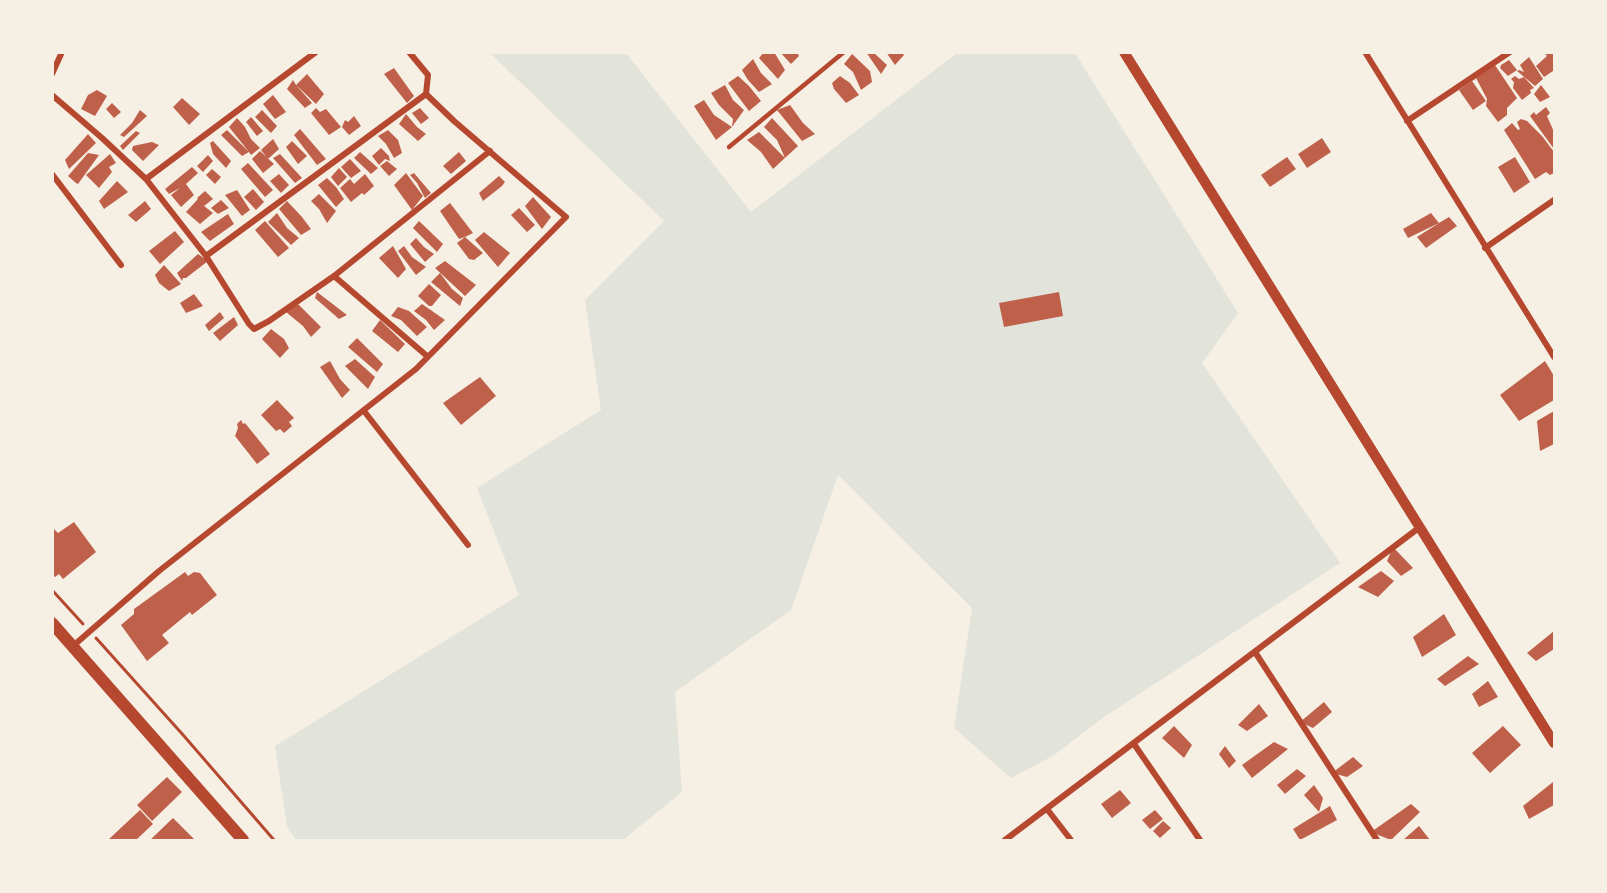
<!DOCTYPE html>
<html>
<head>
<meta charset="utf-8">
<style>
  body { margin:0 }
  #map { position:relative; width:1607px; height:893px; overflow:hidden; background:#f6efe4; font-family:Overpass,sans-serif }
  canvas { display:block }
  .frame { position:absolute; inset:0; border:54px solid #f6efe4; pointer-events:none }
</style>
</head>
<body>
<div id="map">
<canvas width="1607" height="893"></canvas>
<div class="frame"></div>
</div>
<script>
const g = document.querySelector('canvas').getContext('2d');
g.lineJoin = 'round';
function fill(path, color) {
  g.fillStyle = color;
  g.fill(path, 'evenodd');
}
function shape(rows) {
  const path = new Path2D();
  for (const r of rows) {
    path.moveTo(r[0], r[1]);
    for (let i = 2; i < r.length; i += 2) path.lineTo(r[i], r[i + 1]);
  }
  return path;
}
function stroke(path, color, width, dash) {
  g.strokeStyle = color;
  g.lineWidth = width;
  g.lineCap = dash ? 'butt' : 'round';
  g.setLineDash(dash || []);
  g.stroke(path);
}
const green = shape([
  [490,53,626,53,751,212,957,53,1075,53,1238,313,1202,363,1340,563,1104,717,1053,756,1011,778,954,728,972,608,838,475,791,610,675,692,682,792,623,840,296,840,287,826,275,746,519,595,477,488,601,410,585,300,664,221]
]);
const building = shape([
  [764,52,774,52,785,70,778,79,759,58],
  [780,52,797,52,799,56,791,64],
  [866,52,873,52,887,65,881,74],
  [886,52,902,52,904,55,895,65],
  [1544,52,1554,52,1554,74,1553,71,1544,77,1536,66,1547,56],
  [852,54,870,71,872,82,861,90,853,72,844,64],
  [1529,57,1543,79,1535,86,1517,71,1519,70,1524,72,1520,65],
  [753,59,761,73,772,84,759,92,748,80,742,70],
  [1509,60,1517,70,1508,76,1500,68,1501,65],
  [1495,65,1517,98,1507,108,1507,115,1498,122,1486,106,1487,99,1476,78],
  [394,68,414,96,407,103,384,74],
  [307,74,324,94,316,104,296,85,312,103,305,108,287,89,293,80,296,85],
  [738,76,749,86,761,101,749,111,728,83],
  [840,76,850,83,859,95,846,103,834,89,832,83],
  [1515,76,1519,79,1524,77,1534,88,1530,90,1531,93,1522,100,1513,88,1514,82,1511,79],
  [1472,81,1486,101,1473,110,1459,90],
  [725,85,733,100,744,110,732,127,733,119,719,105,711,93],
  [1541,85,1550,97,1540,102,1534,94],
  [97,90,107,96,95,116,81,109,88,95],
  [273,95,286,112,275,119,263,104],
  [182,98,200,114,189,125,173,107],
  [704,100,714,115,732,127,716,140,694,106],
  [112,103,121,112,114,118,106,109],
  [790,105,803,123,815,134,802,141,777,110],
  [1546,107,1550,113,1547,116,1554,132,1554,149,1530,116,1534,112,1536,115],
  [316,108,320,112,326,109,341,127,329,135,311,113],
  [420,108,429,118,421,124,412,113],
  [140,110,147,116,124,137,120,135,132,123],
  [262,110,277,126,271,133,255,117],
  [406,114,417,127,426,134,418,141,399,124],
  [354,116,361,126,349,135,342,127,345,120,348,122],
  [251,117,263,131,257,136,246,122],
  [237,118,245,127,251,139,260,148,251,155,249,152,242,156,221,135,227,130,249,152,229,127],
  [772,118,798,146,773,169,761,152,747,140,759,132,785,158,777,140,764,127],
  [1521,119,1527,121,1542,136,1554,152,1554,173,1550,175,1546,172,1535,179,1504,130,1512,123,1518,130,1520,129,1517,122],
  [300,129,326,159,317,165,294,135],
  [388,130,398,140,402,153,394,158,386,144,378,136],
  [136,131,140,133,123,150,120,146],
  [88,134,96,143,69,169,65,160],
  [1322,138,1331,152,1307,168,1298,154],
  [273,139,279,149,268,159,261,150],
  [213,141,231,161,226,168,213,154,210,143],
  [292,141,307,156,298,164,286,147],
  [152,142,159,145,143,161,132,150,133,146],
  [381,148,389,156,390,161,385,159,379,165,372,156],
  [260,151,274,164,263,173,252,159],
  [360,152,378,168,371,174,354,158],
  [459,152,466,161,451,174,443,166],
  [88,153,99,155,78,184,76,183,68,176],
  [110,154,116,163,109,167,112,172,99,188,86,175],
  [280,154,302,178,295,183,273,158],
  [208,155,213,161,203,172,197,166],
  [1287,157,1296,169,1270,187,1261,175],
  [1515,157,1530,182,1514,193,1498,167],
  [350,159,361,171,351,178,341,167],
  [387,161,397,169,389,176,380,166],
  [248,163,273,190,265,197,241,169],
  [192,167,198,173,186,184,194,195,181,207,171,195,180,188,169,194,165,189],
  [339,168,347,177,338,186,331,177],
  [212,169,221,177,215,184,206,175],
  [406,173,423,196,412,210,394,185],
  [414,173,431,193,425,198,417,183,410,175],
  [279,174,289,185,281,193,270,181],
  [365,174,374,186,364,195,362,193,351,202,340,188,350,179,354,184],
  [499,176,505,182,502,186,483,201,479,193],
  [327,178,336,187,344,199,336,207,318,185],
  [117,181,128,192,104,209,99,201],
  [253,189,264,202,256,210,244,197],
  [237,190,250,210,242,216,225,195],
  [205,191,213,199,204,206,213,213,200,224,186,212,198,199,197,198],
  [319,194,336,211,327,223,319,209,311,201],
  [533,197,551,217,542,229,525,206],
  [221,200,229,208,218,214,211,208],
  [145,201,151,209,136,222,128,215],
  [287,201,302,217,311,229,301,235,279,209],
  [450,203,473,233,465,237,483,253,474,260,469,259,457,243,465,237,459,239,440,211],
  [519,208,535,225,527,232,511,215],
  [277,213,287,228,299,238,291,245,268,222],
  [1431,213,1439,223,1449,217,1457,226,1426,248,1417,237,1439,223,1408,238,1403,229],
  [228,214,234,224,210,241,201,232],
  [265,221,289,248,278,257,255,230],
  [419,221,443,244,437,252,413,228],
  [175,231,184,242,160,264,149,251],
  [484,232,510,253,498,267,475,240],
  [416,238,424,247,434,254,425,262,410,244],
  [393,246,406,269,398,278,379,258],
  [404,246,412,257,426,267,416,275,398,251],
  [198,254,208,261,186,278,183,278,182,281,177,273],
  [445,261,476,285,465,296,435,268],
  [164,265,181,284,169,291,159,283,155,275],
  [440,273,452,289,463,298,460,306,431,282],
  [429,284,441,295,432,306,429,306,418,296],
  [317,292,347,315,339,319,315,298],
  [1059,292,1063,316,1004,327,999,303],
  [194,294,203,306,186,313,180,303],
  [298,304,321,327,311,337,303,326,286,312],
  [422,304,445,320,434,330,426,320,414,311],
  [398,307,409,311,427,327,417,336,401,320,391,316],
  [220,312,224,318,209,331,205,325],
  [234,317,238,325,220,341,213,333],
  [380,320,405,344,398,352,372,331],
  [271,329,284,339,289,348,280,358,262,339],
  [357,338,383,364,377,372,348,347],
  [355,359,375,377,368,389,345,366],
  [330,361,340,379,350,390,342,398,320,367],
  [1545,361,1554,376,1554,400,1519,421,1500,395],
  [480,377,496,396,461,425,443,403],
  [277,400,294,418,289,422,292,426,284,433,280,429,276,431,261,415],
  [1554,411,1554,444,1540,451,1537,421],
  [241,420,243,424,245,423,270,454,257,464,235,436,238,428,237,424],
  [74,522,96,552,63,579,59,574,55,577,52,574,52,527,58,533],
  [1393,547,1413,568,1401,576,1387,561],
  [1381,571,1394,581,1378,597,1358,587],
  [185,572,188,576,194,572,200,573,217,595,192,615,190,612,162,635,169,643,147,661,121,625,134,614,134,609],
  [1444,614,1456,635,1422,657,1413,637],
  [1554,631,1554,649,1536,661,1527,653],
  [1468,656,1479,664,1445,686,1437,679],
  [1488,681,1498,697,1479,707,1472,694],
  [1324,702,1332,712,1313,728,1300,722],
  [1259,704,1268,716,1247,731,1238,725],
  [1174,726,1192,745,1184,758,1162,738],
  [1503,726,1521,745,1490,773,1472,753],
  [1274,742,1288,749,1252,778,1242,765],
  [1225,746,1236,761,1229,768,1219,754],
  [1353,757,1363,766,1347,777,1332,773],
  [1297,769,1306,776,1285,794,1277,785],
  [167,777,182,792,152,821,137,805],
  [1553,782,1554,785,1554,805,1529,819,1523,806],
  [1314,785,1323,798,1319,812,1304,795],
  [1120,790,1131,803,1112,818,1101,804],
  [1411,804,1420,812,1391,840,1371,832],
  [1330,806,1337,820,1300,840,1293,829],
  [140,810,153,824,136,840,108,840],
  [1155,810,1163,819,1150,829,1142,820],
  [173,818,194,839,150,840],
  [1163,821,1171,828,1160,838,1153,831],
  [1419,826,1430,840,1403,840]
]);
const path = shape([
  [52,590,83,624],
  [96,638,184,736,274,840]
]);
const service = shape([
  [729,147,844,52]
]);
const minor = shape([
  [1365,52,1554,357],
  [52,74,62,52],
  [52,95,102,138,146,179,206,256,249,324,254,329,269,321,334,276,490,151],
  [1407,121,1510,52],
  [52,174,121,265],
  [146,179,316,52],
  [1485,248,1554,200],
  [206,256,426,94],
  [334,276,427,356],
  [364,411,468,545],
  [73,646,159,571,416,369,566,217,454,121,426,94,428,75,409,52],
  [1255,652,1377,840],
  [1134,744,1200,840],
  [1047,809,1071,840],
  [1005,840,1420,527]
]);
const tertiary = shape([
  [1124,52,1554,743]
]);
const secondary = shape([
  [52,623,243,840]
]);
fill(green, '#e2e4dc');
fill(building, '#bf614a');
stroke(path, '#b5482f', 3);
stroke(service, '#b5482f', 4.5);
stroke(minor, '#b5482f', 6);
stroke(tertiary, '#b5482f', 10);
stroke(secondary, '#b5482f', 12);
</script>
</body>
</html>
